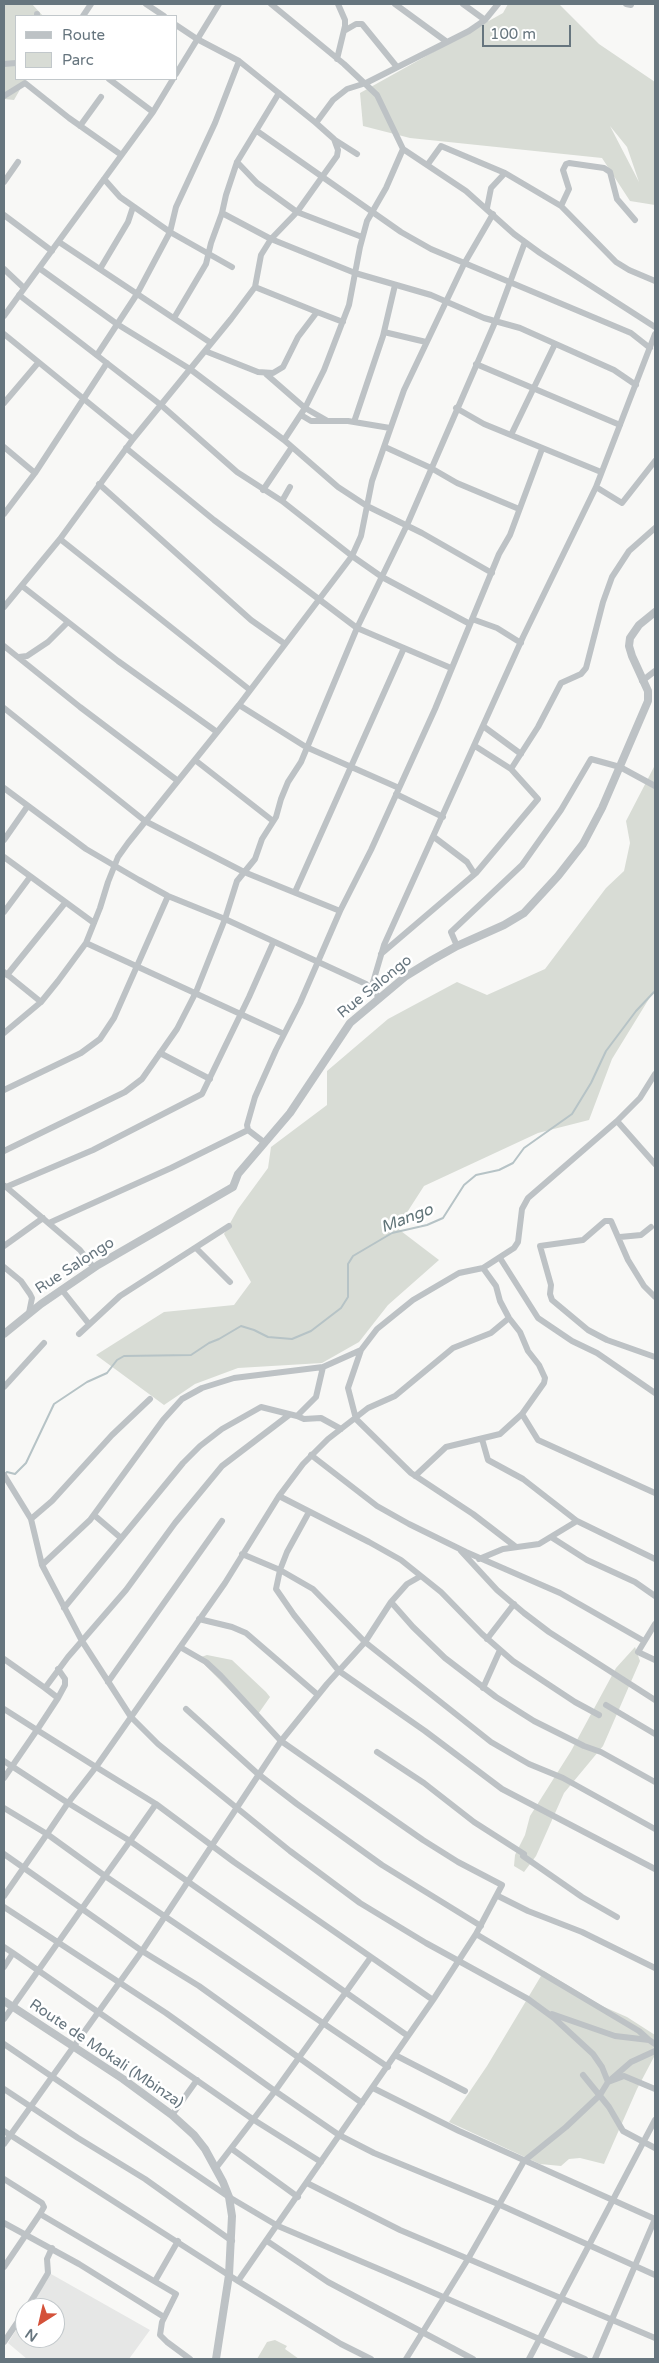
<!DOCTYPE html>
<html>
<head>
<meta charset="utf-8">
<style>
  body { margin:0 }
  #map { position:relative; width:659px; height:2363px; overflow:hidden; background:#f8f8f6; font-family:"Varela Round",sans-serif }
  canvas { display:block }
  .frame { position:absolute; inset:0; border:5px solid #66757e; pointer-events:none }
  .legend { position:absolute; left:15px; top:15px; width:162px; height:65px; box-sizing:border-box; background:#fff; border:1px solid #c2c8cb; margin:0; padding:6px 9px; list-style:none; font-size:15px; color:#66757e }
  .legend li { display:flex; align-items:center; gap:10px; height:25px }
  .legend b { width:25px; border:1px solid #c2c8cb }
  .north { position:absolute; left:15px; top:2298px; width:50px; height:50px; box-sizing:border-box; background:#fff; border:1px solid #c2c8cb; border-radius:50%; rotate:215deg; font-size:14px; font-weight:700; line-height:20px; text-align:center; color:#66757e }
  .north::after { content:''; display:block; margin:auto; width:18px; height:22px; background:#d4523a; clip-path:polygon(50% 0,100% 100%,50% 72%,0 100%) }
  .scale { position:absolute; left:482px; top:25px; width:89px; height:22px; box-sizing:border-box; border:2px solid #66757e; border-top:0; padding-left:6px; font-size:15px; line-height:18px; white-space:nowrap; color:#66757e; -webkit-text-stroke:4px #fff; paint-order:stroke }
</style>
</head>
<body>
<div id="map">
<canvas width="659" height="2363"></canvas>
<div class="frame"></div>
<ul class="legend">
<li><b style="height:6px;background:#bdc2c5"></b>Route</li>
<li><b style="height:14px;background:#d8dcd5"></b>Parc</li>
</ul>
<div class="north">N</div>
<div class="scale">100 m</div>
</div>
<script>
const g = document.querySelector('canvas').getContext('2d');
g.lineJoin = 'round';
function fill(path, color) {
  g.fillStyle = color;
  g.fill(path, 'evenodd');
}
function shape(rows) {
  const path = new Path2D();
  for (const r of rows) {
    path.moveTo(r[0], r[1]);
    for (let i = 2; i < r.length; i += 2) path.lineTo(r[i], r[i + 1]);
  }
  return path;
}
function stroke(path, color, width, dash) {
  g.strokeStyle = color;
  g.lineWidth = width;
  g.lineCap = dash ? 'butt' : 'round';
  g.setLineDash(dash || []);
  g.stroke(path);
}
function write(font, color, halo, rows, align = 'center') {
  g.font = font + ' "Varela Round",sans-serif';
  g.lineWidth = 5;
  g.setLineDash([]);
  g.textBaseline = 'middle';
  g.strokeStyle = halo;
  g.fillStyle = color;
  for (const [text, x, y, turn = 0] of rows) {
    g.save();
    g.translate(x, y);
    g.rotate((+turn || 0) * Math.PI / 180);
    g.textAlign = isNaN(turn) ? turn : align;
    if (halo) g.strokeText(text, 0, 0);
    g.fillText(text, 0, 0);
    g.restore();
  }
}
const built = shape([
  [51,2274,150,2330,129,2359,27,2359,8,2343,25,2315,25,2338,55,2338,55,2308,29,2308]
]);
const green = shape([
  [4,4,32,4,43,16,16,16,16,79,26,79,14,100,4,99],
  [508,4,559,4,599,44,655,82,655,205,630,201,602,158,410,138,363,126,360,93,503,13],
  [610,126,627,147,639,182],
  [655,765,655,989,612,1059,589,1120,538,1133,424,1186,397,1228,439,1260,388,1305,359,1342,322,1363,238,1368,195,1384,164,1405,96,1355,164,1312,234,1305,251,1282,224,1234,238,1209,268,1168,271,1147,327,1105,327,1071,388,1019,457,982,487,995,545,969,606,888,624,871,630,843,626,821],
  [635,1647,640,1661,603,1746,564,1793,536,1856,524,1872,514,1866,515,1855,525,1835,530,1816,571,1751,616,1668],
  [207,1655,232,1660,266,1692,270,1697,256,1717,198,1658],
  [544,1971,602,2006,627,2017,655,2035,655,2055,637,2089,604,2164,580,2158,569,2159,561,2166,540,2164,449,2122,487,2066],
  [275,2340,287,2346,285,2349,299,2359,257,2359,267,2342]
]);
const stream = shape([
  [5,1474,7,1472,15,1474,26,1463,54,1404,87,1382,107,1373,117,1360,124,1356,191,1355,209,1343,219,1339,241,1326,254,1330,268,1337,292,1339,311,1331,341,1308,348,1297,348,1264,353,1256,392,1233,427,1225,443,1218,464,1185,476,1175,499,1170,513,1163,524,1148,572,1114,591,1083,606,1051,636,1011,655,991]
]);
const minor = shape([
  [146,4,164,16],
  [271,4,344,64,377,95,403,149],
  [395,4,447,42],
  [463,4,485,20],
  [626,4,631,5],
  [37,16,37,14],
  [83,16,91,4],
  [344,31,356,24,362,24,397,67],
  [337,59,345,26,345,20,338,4],
  [4,64,16,63],
  [176,74,219,4],
  [109,79,153,112],
  [4,96,25,83,69,118,120,154],
  [316,123,333,100,347,89,366,83,469,31,485,20,498,4],
  [80,126,101,97],
  [257,131,401,232,431,249,631,333,650,348],
  [335,140,357,154],
  [237,162,257,183,297,212,362,237],
  [428,164,441,146,505,173],
  [104,179,120,197,170,232,232,267],
  [4,182,18,162],
  [561,206,616,262,629,270,655,281],
  [487,208,491,188,505,173,561,206,569,189,563,170,566,164,569,163,604,168,610,172,617,199,635,220],
  [222,213,271,239,355,273,431,295,484,318,520,328,614,370,636,385],
  [4,215,52,251],
  [59,242,211,343],
  [39,268,117,324,190,369,284,440,338,487,367,506,422,533,492,573],
  [4,269,24,288],
  [100,269,128,222,133,207],
  [255,287,317,312],
  [19,295,161,405,237,472,282,501,352,556,382,577,470,624],
  [4,316,153,112,173,79],
  [174,318,206,264,211,243,222,213,226,195,237,162,279,93],
  [384,332,426,342],
  [4,334,133,439],
  [205,351,258,372,273,373,283,367,298,337,317,312,343,322],
  [97,355,137,294,170,232,176,207,215,123,239,61],
  [476,364,620,425],
  [266,374,305,408,326,420],
  [4,403,38,363],
  [456,408,484,424,601,472],
  [301,415,311,421,348,421,390,428],
  [354,422,383,336,395,285],
  [511,435,555,344],
  [284,440,305,408,324,370,349,305,360,247,367,221,386,188,403,149,466,191,514,234,540,253,655,327],
  [4,447,35,473],
  [385,447,431,468,457,483,519,509],
  [126,448,214,520,357,628,451,668],
  [99,484,251,620,285,644],
  [596,487,622,503,655,461],
  [263,490,292,447],
  [282,501,290,487],
  [4,514,35,473,107,363],
  [60,539,250,690],
  [22,586,118,661,217,732],
  [4,607,60,539,133,439,231,319,255,287,261,255,271,239,297,212,337,156,338,150,334,139,316,123,239,61,197,39,176,25],
  [472,619,497,628,521,643],
  [4,646,80,707,178,781],
  [19,657,27,656,48,642,68,622],
  [642,681,655,671],
  [239,705,306,747,399,788],
  [4,708,145,821,244,872,340,911],
  [483,726,521,754],
  [195,760,273,821],
  [511,769,538,727,561,683,581,674,586,668,603,602,612,577,629,551,655,528],
  [4,788,86,849,139,880,168,896,225,919,366,984,379,997],
  [396,794,443,817],
  [434,837,467,862,474,873],
  [4,840,27,807],
  [4,857,94,923],
  [295,892,404,648],
  [4,912,30,877],
  [86,943,284,1034],
  [457,946,451,932,522,865,561,810,591,759,620,767,655,786],
  [381,954,476,873,538,799,511,769,475,746],
  [4,972,41,1002],
  [7,975,65,903],
  [371,989,384,945,523,637,596,487,655,334],
  [4,1033,41,1002,58,981,86,943,100,908,108,882,118,857,128,843,239,705,352,556,361,536,372,481,404,390,464,264,493,214],
  [160,1053,210,1079],
  [4,1090,81,1053,100,1039,114,1018,168,896],
  [617,1121,655,1164],
  [248,1130,247,1125,255,1097,276,1050,300,1003,340,911,371,850,435,709,499,554,510,535,542,449],
  [4,1151,125,1092,142,1079,177,1029,196,992,225,919,237,881,255,859,262,839,276,817,281,799,288,782,301,762,357,628,407,525,496,320,525,242],
  [5,1186,80,1250,94,1268],
  [6,1187,93,1150,202,1094,249,997,273,943],
  [49,1223,171,1168,248,1130,265,1143],
  [620,1237,641,1235,651,1227],
  [4,1246,43,1218],
  [196,1248,230,1282],
  [500,1258,538,1318,572,1341,597,1353,655,1393],
  [4,1267,21,1281,30,1294,32,1298,29,1313],
  [62,1290,89,1324],
  [655,1297,644,1286,628,1260,611,1221,605,1221,583,1240,540,1246,551,1285,550,1294,552,1300,588,1330,607,1340,655,1357],
  [79,1334,120,1296,229,1226],
  [361,1350,348,1388,356,1419,411,1473,473,1514,516,1547],
  [4,1387,44,1343],
  [522,1414,538,1440,655,1493],
  [297,1416,304,1419,321,1418,341,1429],
  [482,1439,488,1460,523,1479,577,1521,655,1559],
  [311,1455,377,1506,409,1524,466,1552,560,1593,644,1641],
  [4,1475,31,1519,42,1565,82,1641,131,1717,158,1744,290,1851,360,1903,426,1943,528,1999,554,2018,593,2054,602,2067,608,2082,624,2076,655,2089],
  [415,1476,446,1447,500,1434,522,1414,544,1383,545,1378,539,1365,528,1351,520,1332,509,1318,500,1301,496,1286,483,1268],
  [279,1496,369,1542,401,1560,421,1576],
  [309,1512,287,1552,280,1570,276,1589,294,1615,339,1671,425,1731,502,1789,655,1869],
  [94,1515,121,1538],
  [31,1519,52,1501,112,1435,150,1399],
  [551,1537,587,1560,635,1582,655,1596],
  [461,1551,497,1590,524,1613,549,1632,655,1700],
  [242,1554,280,1570,313,1589,365,1642,491,1742,529,1764,563,1778,655,1829],
  [479,1559,503,1549,539,1544,577,1521],
  [42,1565,90,1520,163,1420,182,1399,202,1388,234,1378,323,1367,361,1350,377,1329,413,1300,459,1273,483,1268,514,1248,518,1242,522,1209,528,1198,617,1121,640,1098,655,1074],
  [391,1602,413,1627,445,1658,496,1697,534,1721,584,1746,601,1752,655,1782],
  [64,1608,183,1463,200,1446,222,1429,261,1407,297,1416,316,1397,323,1367],
  [199,1619,232,1627,246,1633,318,1695],
  [655,1624,638,1652,655,1660],
  [487,1639,514,1604],
  [180,1647,206,1662,221,1676,281,1741,423,1840,458,1862,502,1885,476,1934,433,2000,238,2281],
  [4,1659,45,1688],
  [58,1669,65,1679,65,1685,58,1698],
  [108,1682,222,1521],
  [483,1688,500,1650],
  [606,1705,655,1734],
  [4,1709,37,1730,58,1698,45,1688,68,1657,126,1590,175,1523,222,1466,289,1415],
  [186,1709,258,1774,297,1804,382,1865,481,1926],
  [377,1752,424,1783,474,1822,524,1854],
  [4,1761,68,1803,96,1767,156,1804,130,1841,408,2036],
  [4,1778,37,1730,96,1767,225,1583,279,1496,303,1464,328,1439,368,1408,395,1396,453,1348,491,1333,509,1318],
  [156,1804,234,1862,433,2000],
  [4,1808,47,1834,68,1803,130,1841,105,1876,47,1834,4,1896],
  [4,1854,142,1951,199,1986,362,2103],
  [523,1856,582,1897,617,1917],
  [498,1896,528,1911,582,1932,655,1968],
  [4,1907,166,2013,275,2091,216,2168],
  [476,1934,639,2031,649,2040],
  [4,1947,13,1953],
  [371,1957,275,2091,339,2135,374,2153,498,2204,655,2275],
  [4,1967,13,1953,254,2120,321,2162],
  [552,2014,615,2036,649,2040,655,2044],
  [4,2019,105,1876,388,2067],
  [4,2044,229,2197,278,2226,386,2272,585,2359],
  [395,2055,465,2091],
  [583,2075,609,2107,623,2131,655,2148],
  [373,2088,459,2131,655,2219],
  [4,2089,78,2138,145,2179,232,2241],
  [172,2115,197,2080],
  [4,2131,238,2281,341,2344,371,2359],
  [4,2144,142,1951,281,1741,327,1684,365,1642,391,1602,407,1584,421,1576,441,1592,482,1634,513,1661,575,1702,599,1715],
  [232,2149,298,2197],
  [4,2179,42,2203,44,2207,40,2214,176,2294,162,2322,160,2335,167,2342,190,2359],
  [307,2183,400,2230,655,2338],
  [4,2223,79,2264,164,2317],
  [267,2241,328,2282,473,2359],
  [4,2267,40,2214],
  [155,2281,178,2241],
  [27,2308,48,2273,47,2259,52,2248],
  [4,2342,25,2311],
  [406,2359,468,2259,524,2161,566,2127,600,2095,608,2082,631,2062,655,2051],
  [529,2359,655,2120],
  [595,2359,655,2219]
]);
const tertiary = shape([
  [4,1334,41,1304,98,1265,233,1187,238,1174,290,1113,350,1023,406,976,432,960,457,946,504,925,524,913,558,876,583,844,602,808,648,701,648,691,632,656,629,646,630,638,639,625,655,612],
  [4,2001,123,2079,172,2115,194,2135,205,2149,223,2182,229,2197,232,2216,229,2275,216,2359]
]);
const streetNames = [
  ["Rue Salongo",375,987,-39],
  ["Rue Salongo",75,1266,-33],
  ["Route de Mokali (Mbinza)",106,2054,34]
];
const waterNames = [
  ["Mango",407,1219,-21]
];
fill(built, '#e6e7e6');
fill(green, '#d8dcd5');
stroke(stream, '#b6c3c6', 2);
stroke(minor, '#bdc2c5', 6);
stroke(tertiary, '#bdc2c5', 8);
write('15px', '#66757e', '#fff', streetNames);
write('italic 16px', '#607478', '#fff', waterNames);
</script>
</body>
</html>
